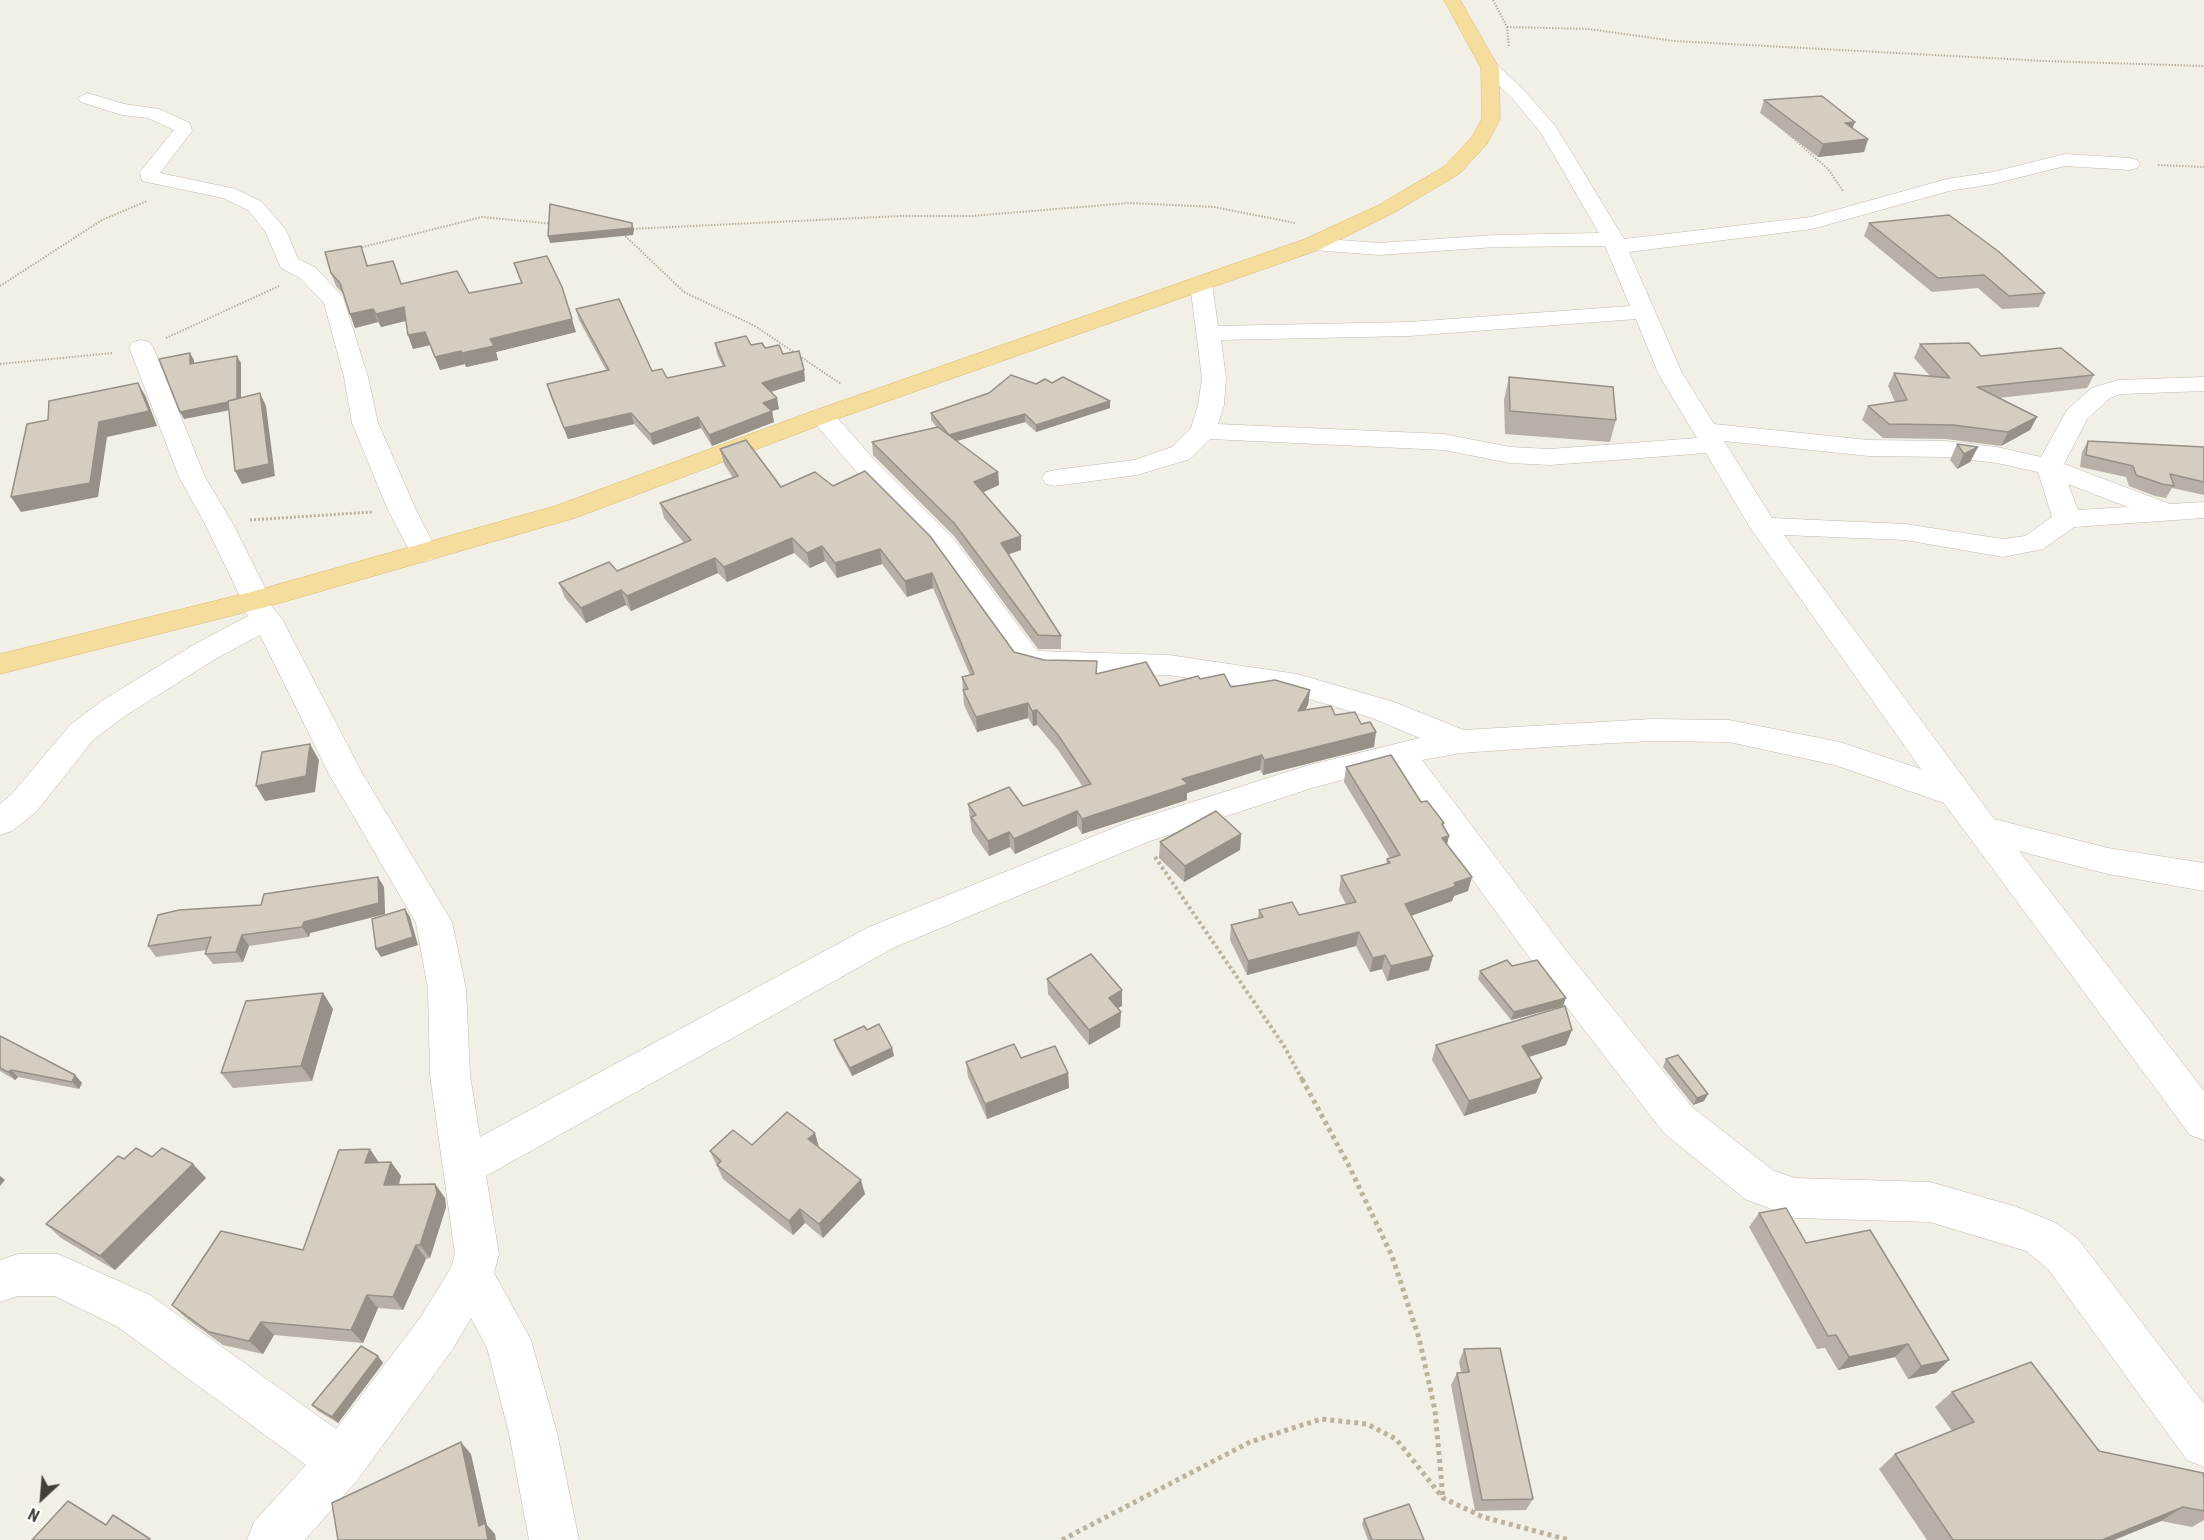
<!DOCTYPE html>
<html>
<head>
<meta charset="utf-8">
<style>
  body { margin:0 }
  #map { position:relative; width:2204px; height:1540px; overflow:hidden; background:#f2efe7; font-family:"Roboto Condensed",sans-serif }
  canvas { display:block }
  .north { position:absolute; left:12px; top:1468px; width:60px; height:60px; -webkit-text-stroke:4px #fff; paint-order:stroke; rotate:206deg; font-size:16px; font-weight:700; line-height:24px; text-align:center; color:#443f37 }
  .north::after { content:''; display:block; margin:auto; width:21px; height:27px; background:#443f37; clip-path:polygon(50% 0,100% 100%,50% 72%,0 100%) }
</style>
</head>
<body>
<div id="map">
<canvas width="2204" height="1540"></canvas>
<div class="north">N</div>
</div>
<script>
const g = document.querySelector('canvas').getContext('2d');
g.lineJoin = 'round';
function shape(rows) {
  const path = new Path2D();
  for (const r of rows) {
    path.moveTo(r[0], r[1]);
    for (let i = 2; i < r.length; i += 2) path.lineTo(r[i], r[i + 1]);
  }
  return path;
}
function stroke(path, color, width, dash) {
  g.strokeStyle = color;
  g.lineWidth = width;
  g.lineCap = dash ? 'butt' : 'round';
  g.setLineDash(dash || []);
  g.stroke(path);
}
function fill(path, color) {
  g.fillStyle = color;
  g.fill(path, 'evenodd');
}
const pathFar3 = shape([
  [1493,0,1507,27,1509,47],
  [1507,27,1589,29,1674,41,2045,61,2204,66],
  [1779,126,1828,169,1843,191],
  [2158,165,2204,167],
  [630,229,901,216,971,216,1130,203,1214,207,1295,223],
  [621,232,684,292,755,326,841,384],
  [359,248,482,217,554,224],
  [0,286,102,220,147,201],
  [166,338,279,286],
  [0,364,113,353]
]);
const pathFar2 = shape([
  [250,520,372,512]
]);
const pathFar1 = shape([
  [1155,857,1284,1046,1303,1081]
]);
const path = shape([
  [1302,1079,1348,1164,1392,1256,1419,1338,1435,1410,1443,1498],
  [1062,1540,1250,1442,1321,1419,1367,1424,1396,1439,1443,1498,1483,1517,1569,1540]
]);
const minor = shape([
  [1490,63,1496,64,1524,90,1556,127,1624,239,1811,217,1947,179,1993,172,2065,154,2130,158,2137,160,2140,164,2137,168,2130,170,2065,166,1993,184,1949,191,1812,229,1629,252,1682,373,1714,424,1869,440,1946,441,1997,447,2041,457,2067,410,2092,388,2118,380,2204,377,2204,391,2121,394,2110,398,2087,419,2064,464,2170,504,2204,502,2204,518,2074,527,2043,549,2003,557,1905,540,1784,535,1994,819,2108,848,2204,863,2204,891,2108,874,2019,851,2204,1091,2204,1140,2190,1135,1944,803,1835,765,1729,742,1652,741,1577,745,1461,753,1422,760,1568,953,1692,1107,1774,1171,1795,1178,1930,1182,2017,1207,2056,1223,2078,1239,2204,1404,2204,1467,2187,1460,2048,1269,2026,1251,1930,1222,1795,1218,1745,1199,1664,1133,1542,975,1391,767,1315,787,1150,841,895,947,486,1176,499,1254,494,1273,531,1340,557,1433,579,1540,529,1540,509,1433,487,1348,471,1318,452,1350,358,1479,305,1540,247,1540,254,1522,306,1465,118,1327,55,1296,18,1296,0,1302,0,1260,18,1254,58,1254,150,1295,336,1429,420,1318,451,1268,455,1254,430,1075,428,989,416,923,330,776,260,635,217,658,125,716,93,740,36,812,12,831,0,835,0,804,12,794,71,724,103,700,195,644,248,616,236,601,240,596,204,522,179,477,129,347,133,342,141,340,149,342,153,347,205,477,232,522,271,600,269,603,282,619,362,773,452,922,466,989,470,1075,480,1137,869,927,1126,823,1309,765,1420,738,1372,718,1296,695,1169,675,1045,673,1015,665,933,550,861,477,813,421,809,416,813,411,822,408,831,411,879,465,953,538,1037,651,1169,655,1297,674,1394,702,1464,730,1652,719,1729,720,1840,742,1921,769,1749,526,1706,453,1550,465,1510,463,1444,450,1210,439,1190,459,1137,475,1055,486,1046,484,1042,478,1046,472,1055,470,1134,460,1172,447,1191,428,1198,405,1202,378,1190,284,1193,279,1201,277,1209,279,1212,284,1218,326,1409,322,1630,306,1605,246,1495,247,1379,255,1313,250,1305,249,1302,244,1305,239,1313,238,1379,243,1495,235,1599,233,1541,133,1512,98,1481,68,1490,63],
  [1636,319,1658,373,1697,438,1550,449,1510,447,1444,434,1218,424,1224,405,1226,378,1221,340,1409,336,1636,319],
  [1724,441,1869,456,1946,457,1997,463,2038,472,2052,517,2025,536,2003,539,1905,524,1772,518,1724,441],
  [2068,484,2128,507,2078,510,2068,484],
  [87,93,124,104,159,109,190,123,192,131,160,173,236,189,262,202,286,230,298,259,316,268,343,297,368,377,378,423,416,510,438,553,434,559,424,562,414,559,388,510,352,423,344,377,324,303,300,278,281,268,265,231,248,210,223,198,142,181,140,172,174,130,148,118,122,115,81,102,78,98,87,93]
]);
const major = shape([
  [1444,0,1460,0,1499,68,1500,119,1487,144,1459,174,1393,213,1321,249,831,421,575,518,266,607,0,674,0,654,251,592,555,506,813,411,1305,239,1379,205,1445,166,1472,137,1482,119,1481,68,1444,0]
]);
const wall = shape([
  [1764,100,1852,128,1868,139,1864,152,1818,157,1760,113],
  [1869,223,2045,293,2039,307,2002,309,1978,288,1932,292,1864,236],
  [361,246,368,266,401,284,469,293,521,283,514,263,576,332,496,352,498,360,466,367,465,364,440,370,430,345,413,349,408,335,406,321,381,327,378,322,355,328,343,294,336,286,331,273],
  [576,309,652,371,667,378,723,367,717,354,715,343,751,345,783,354,804,370,805,381,771,392,779,409,772,411,774,422,712,446,701,428,653,445,634,424,568,439,550,395,547,384,606,370,579,320],
  [1920,344,1981,356,2094,375,2087,388,1999,398,2037,417,2030,430,2001,446,1946,439,1883,438,1862,420,1868,406,1895,402,1888,386,1894,373,1930,376,1914,358],
  [1509,377,1616,420,1610,442,1505,434,1504,400],
  [1052,383,1110,401,1110,408,1036,432,1025,422,957,441,998,472,999,485,983,492,1021,550,1008,554,1061,636,1061,649,1038,649,955,537,873,455,872,442,937,428,931,420,931,413,1036,384],
  [2088,441,2204,447,2204,495,2172,488,2166,498,2155,496,2129,486,2126,477,2080,467,2082,452],
  [1957,444,1978,447,1970,462,1957,469,1950,460],
  [720,449,781,487,833,486,865,471,1014,652,1097,674,1160,686,1200,679,1231,687,1310,690,1308,705,1305,710,1335,715,1361,724,1374,747,1263,775,1260,770,1187,793,1187,800,1082,834,1077,826,1015,854,1010,847,989,856,972,832,968,804,1023,806,1083,787,1058,750,1037,725,1033,726,1028,718,977,732,964,705,962,677,970,675,933,588,907,597,882,564,837,578,825,561,810,568,794,553,727,582,718,573,631,611,626,605,586,623,565,598,559,583,617,571,684,543,664,518,660,503,733,478,724,464],
  [1346,767,1421,802,1444,823,1443,826,1449,836,1447,844,1468,891,1454,896,1452,901,1411,916,1429,970,1387,981,1382,969,1370,972,1356,946,1247,975,1230,940,1231,925,1258,918,1259,910,1299,915,1346,904,1339,891,1341,876,1386,864,1387,859,1390,858,1344,782],
  [1241,834,1240,850,1184,882,1159,858,1160,842],
  [384,887,385,914,310,933,309,937,249,946,243,962,213,964,205,954,207,950,156,957,148,946,261,905],
  [1512,966,1563,1006,1511,1020,1478,979,1480,971],
  [1047,979,1122,1006,1118,1008,1120,1027,1089,1045,1048,994],
  [323,993,333,1009,312,1081,233,1088,221,1073],
  [867,1030,892,1048,894,1056,852,1076,836,1047,834,1040],
  [0,1036,75,1075,82,1083,79,1089,18,1077,15,1080,0,1071],
  [1436,1045,1566,1045,1529,1057,1542,1078,1536,1093,1464,1116,1432,1060],
  [1021,1058,1068,1073,1069,1088,987,1119,968,1077,966,1062],
  [1666,1059,1708,1094,1704,1101,1693,1105,1663,1067],
  [752,1145,819,1147,865,1194,823,1238,805,1223,793,1235,723,1179,710,1151],
  [152,1157,193,1164,206,1178,115,1270,61,1238,46,1224,124,1159],
  [391,1162,401,1176,399,1185,435,1184,445,1198,446,1207,430,1258,426,1259,403,1310,378,1308,363,1343,274,1335,263,1354,223,1345,186,1318,172,1305,303,1250,380,1163],
  [1759,1213,1806,1243,1936,1373,1908,1379,1895,1357,1838,1370,1825,1348,1817,1349,1749,1227],
  [1464,1349,1533,1499,1526,1510,1475,1511,1451,1385,1457,1373,1461,1372,1459,1362],
  [378,1356,383,1363,338,1423,318,1411,312,1405],
  [1952,1392,2099,1451,2204,1511,2204,1520,2192,1527,2161,1521,2114,1540,1927,1540,1879,1469,1895,1454,1952,1431,1935,1407],
  [1364,1519,1424,1540,1368,1540,1362,1524]
]);
const shadedWall = shape([
  [1855,122,1850,134,1845,123],
  [1868,139,1864,152,1818,157,1823,144],
  [632,223,634,230,633,235,550,243,548,236],
  [404,307,409,320,381,327,376,314],
  [373,309,378,322,355,328,350,314],
  [572,319,576,332,496,352,498,360,466,367,462,353,490,339],
  [425,332,430,345,413,349,408,335],
  [461,351,465,364,440,370,435,357],
  [190,353,194,360,194,372,190,364],
  [237,356,241,363,241,408,184,419,180,412],
  [804,370,805,381,764,394,762,383],
  [138,383,146,397,157,426,107,437,98,497,21,512,11,497,99,422],
  [260,393,266,406,275,476,242,484,235,471],
  [777,398,779,409,772,411,774,422,712,446,709,435,763,403],
  [1110,401,1110,408,1036,432,1036,425],
  [631,413,634,424,568,439,564,428],
  [1025,414,1025,422,949,443,949,435],
  [698,417,701,428,653,445,650,434],
  [2037,417,2030,430,2001,446,2008,432],
  [1978,447,1970,462,1957,469,1964,454],
  [998,472,999,485,975,496,974,482],
  [1021,536,1021,550,1001,557,1001,543],
  [792,538,794,553,727,582,724,567],
  [822,546,825,561,810,568,807,553],
  [880,549,882,564,837,578,835,563],
  [715,558,718,573,631,611,627,596],
  [932,573,933,588,907,597,905,581],
  [621,590,626,605,586,623,581,608],
  [1310,690,1308,705,1296,726,1298,711],
  [1028,703,1028,718,977,732,976,717],
  [1037,710,1037,725,1033,726,1032,711],
  [1376,732,1374,747,1263,775,1264,760],
  [310,744,319,760,315,792,265,801,256,786],
  [1262,755,1260,770,1187,793,1187,800,1082,834,1082,819,1182,779],
  [1077,811,1077,826,1015,854,1014,839],
  [1009,832,1010,847,989,856,988,841],
  [1241,834,1240,850,1184,882,1185,866],
  [1449,836,1445,851,1442,838],
  [378,877,384,887,385,914,310,933,309,937,302,927,304,922],
  [1472,877,1468,891,1454,896,1452,901,1402,919,1405,904,1454,883],
  [405,909,410,917,418,945,381,957,376,949],
  [1359,932,1356,946,1247,975,1248,961],
  [242,935,249,946,243,962,236,952],
  [1385,955,1382,969,1370,972,1373,958],
  [1433,956,1429,970,1387,981,1391,966],
  [1122,990,1122,1006,1109,1013,1109,998],
  [323,993,333,1009,312,1081,301,1066],
  [1566,998,1563,1006,1511,1020,1514,1012],
  [1121,1012,1120,1027,1089,1045,1089,1030],
  [1572,1030,1566,1045,1516,1061,1522,1046],
  [892,1048,894,1056,852,1076,850,1068],
  [11,1070,18,1077,15,1080,8,1072],
  [1068,1073,1069,1088,987,1119,985,1104],
  [75,1075,82,1083,79,1089,72,1082],
  [1542,1078,1536,1093,1464,1116,1469,1101],
  [1708,1094,1704,1101,1693,1105,1697,1098],
  [815,1133,819,1147,808,1139],
  [370,1149,380,1164,365,1163],
  [391,1162,401,1176,394,1200,384,1185],
  [193,1164,206,1178,115,1270,100,1256],
  [0,1176,5,1180,0,1186],
  [861,1180,865,1194,823,1238,819,1224],
  [435,1184,445,1198,446,1207,430,1258,420,1245],
  [800,1209,805,1223,793,1235,789,1221],
  [416,1245,426,1259,403,1310,393,1297],
  [367,1295,378,1308,363,1343,351,1330],
  [261,1322,274,1335,263,1354,249,1341],
  [1908,1344,1895,1357,1838,1370,1849,1357],
  [378,1356,383,1363,338,1423,332,1417],
  [1949,1360,1936,1373,1908,1379,1921,1366],
  [461,1442,471,1454,487,1525,495,1534,496,1540,488,1540,479,1526],
  [2183,1507,2161,1521,2114,1540,2102,1540]
]);
const building = shape([
  [1822,96,1855,122,1845,123,1868,139,1823,144,1764,100,1822,96],
  [550,204,632,223,632,228,548,236,550,204],
  [1949,215,1998,251,2045,293,2009,296,1984,275,1938,278,1869,223,1949,215],
  [361,246,367,266,393,261,401,284,457,271,469,293,522,283,514,263,547,256,562,287,572,319,490,339,494,346,462,353,461,351,435,357,425,332,408,335,404,307,376,314,373,309,350,314,340,283,331,273,325,252,361,246],
  [619,299,652,371,662,369,667,378,725,366,715,343,746,336,751,345,762,343,765,348,779,345,783,354,799,351,804,370,762,383,777,398,763,403,772,411,709,435,698,417,650,434,631,413,564,428,547,384,609,370,576,309,619,299],
  [1969,343,1981,356,2061,348,2094,375,1977,387,2037,417,2008,432,1953,425,1889,424,1868,406,1907,400,1894,373,1950,378,1920,344,1969,343],
  [190,353,190,364,237,356,237,399,228,401,228,402,180,412,159,359,190,353],
  [1011,375,1036,384,1045,379,1052,383,1063,377,1110,401,1036,425,1025,414,949,435,931,413,989,393,1011,375],
  [1509,377,1613,387,1616,420,1510,411,1509,377],
  [138,383,149,411,99,422,90,483,11,497,27,424,48,420,49,401,138,383],
  [260,393,269,464,235,471,228,401,260,393],
  [938,427,998,472,974,482,1021,536,1001,543,1061,636,1038,635,954,523,872,442,938,427],
  [746,440,781,487,815,472,833,486,865,471,930,536,1014,652,1044,660,1097,661,1096,674,1146,662,1160,686,1198,676,1200,679,1224,674,1231,687,1275,680,1310,690,1298,711,1331,706,1335,715,1355,712,1361,724,1370,722,1376,732,1264,760,1262,755,1182,779,1188,784,1082,819,1077,811,1014,839,1009,832,988,841,971,817,976,815,968,804,1009,787,1023,806,1091,784,1058,735,1037,710,1032,711,1028,703,976,717,963,690,968,689,962,677,974,674,932,573,905,581,880,549,835,563,822,546,807,553,792,538,724,567,715,558,627,596,621,590,581,608,559,583,609,562,617,571,691,540,660,503,738,476,720,449,746,440],
  [2088,441,2204,447,2204,482,2170,474,2174,486,2162,484,2136,475,2133,466,2086,455,2088,441],
  [1957,444,1978,447,1964,454,1957,444],
  [310,744,306,776,256,786,262,752,310,744],
  [1391,755,1421,802,1427,801,1444,823,1442,824,1449,836,1442,838,1472,877,1454,883,1456,886,1405,904,1433,956,1391,966,1385,955,1373,958,1359,932,1248,961,1231,925,1263,917,1259,910,1292,902,1299,915,1356,902,1341,876,1390,863,1387,859,1400,855,1346,767,1391,755],
  [1216,811,1241,834,1185,866,1160,842,1216,811],
  [378,877,379,903,304,922,302,927,242,935,236,952,205,954,211,937,148,946,158,915,179,910,261,905,264,894,378,877],
  [405,909,413,937,376,949,372,919,405,909],
  [1091,954,1122,990,1109,998,1121,1012,1089,1030,1047,979,1091,954],
  [1507,960,1512,966,1537,960,1566,998,1514,1012,1480,971,1507,960],
  [323,993,301,1066,221,1073,246,1001,323,993],
  [1565,1006,1572,1030,1522,1046,1542,1078,1469,1101,1436,1045,1565,1006],
  [879,1024,892,1048,850,1068,834,1040,864,1026,867,1030,879,1024],
  [0,1036,75,1075,72,1082,11,1070,8,1072,0,1068,0,1036],
  [1014,1044,1021,1058,1055,1046,1068,1073,985,1104,966,1062,1014,1044],
  [1678,1055,1708,1094,1697,1098,1666,1059,1678,1055],
  [787,1112,815,1133,808,1139,861,1180,819,1224,800,1209,789,1221,717,1165,721,1161,710,1151,733,1130,752,1145,787,1112],
  [136,1148,152,1157,162,1148,193,1164,100,1256,46,1224,118,1156,124,1159,136,1148],
  [370,1149,365,1163,391,1162,384,1185,435,1184,437,1193,420,1245,416,1245,393,1297,367,1295,351,1330,261,1322,249,1341,209,1332,172,1305,221,1231,303,1250,339,1150,370,1149],
  [1786,1208,1806,1243,1870,1230,1949,1360,1921,1366,1908,1344,1849,1357,1836,1335,1828,1336,1759,1213,1786,1208],
  [361,1346,378,1356,332,1417,312,1405,361,1346],
  [1500,1348,1533,1499,1482,1500,1457,1373,1469,1372,1464,1349,1500,1348],
  [2031,1362,2099,1451,2203,1473,2204,1478,2204,1511,2183,1507,2102,1540,1953,1540,1895,1454,1974,1422,1952,1392,2031,1362],
  [461,1442,479,1526,485,1523,488,1540,338,1540,332,1503,461,1442],
  [68,1501,106,1525,113,1515,150,1539,149,1540,32,1540,68,1501],
  [1409,1504,1424,1540,1372,1540,1364,1519,1409,1504]
]);
stroke(minor, '#c0b9ae', 1);
stroke(major, '#d9ba6e', 1);
stroke(pathFar3, '#bdb29d', 2, [1.5, 1.5]);
stroke(pathFar2, '#bdb29d', 3, [2, 2]);
stroke(pathFar1, '#bdb29d', 4, [3, 3]);
stroke(path, '#bdb29d', 5, [4, 4]);
fill(minor, '#fff');
fill(major, '#f5dd9d');
fill(wall, '#b8b0a6');
fill(shadedWall, '#969087');
fill(building, '#d6cdc1');
stroke(building, '#969087', 1.5);
</script>
</body>
</html>
